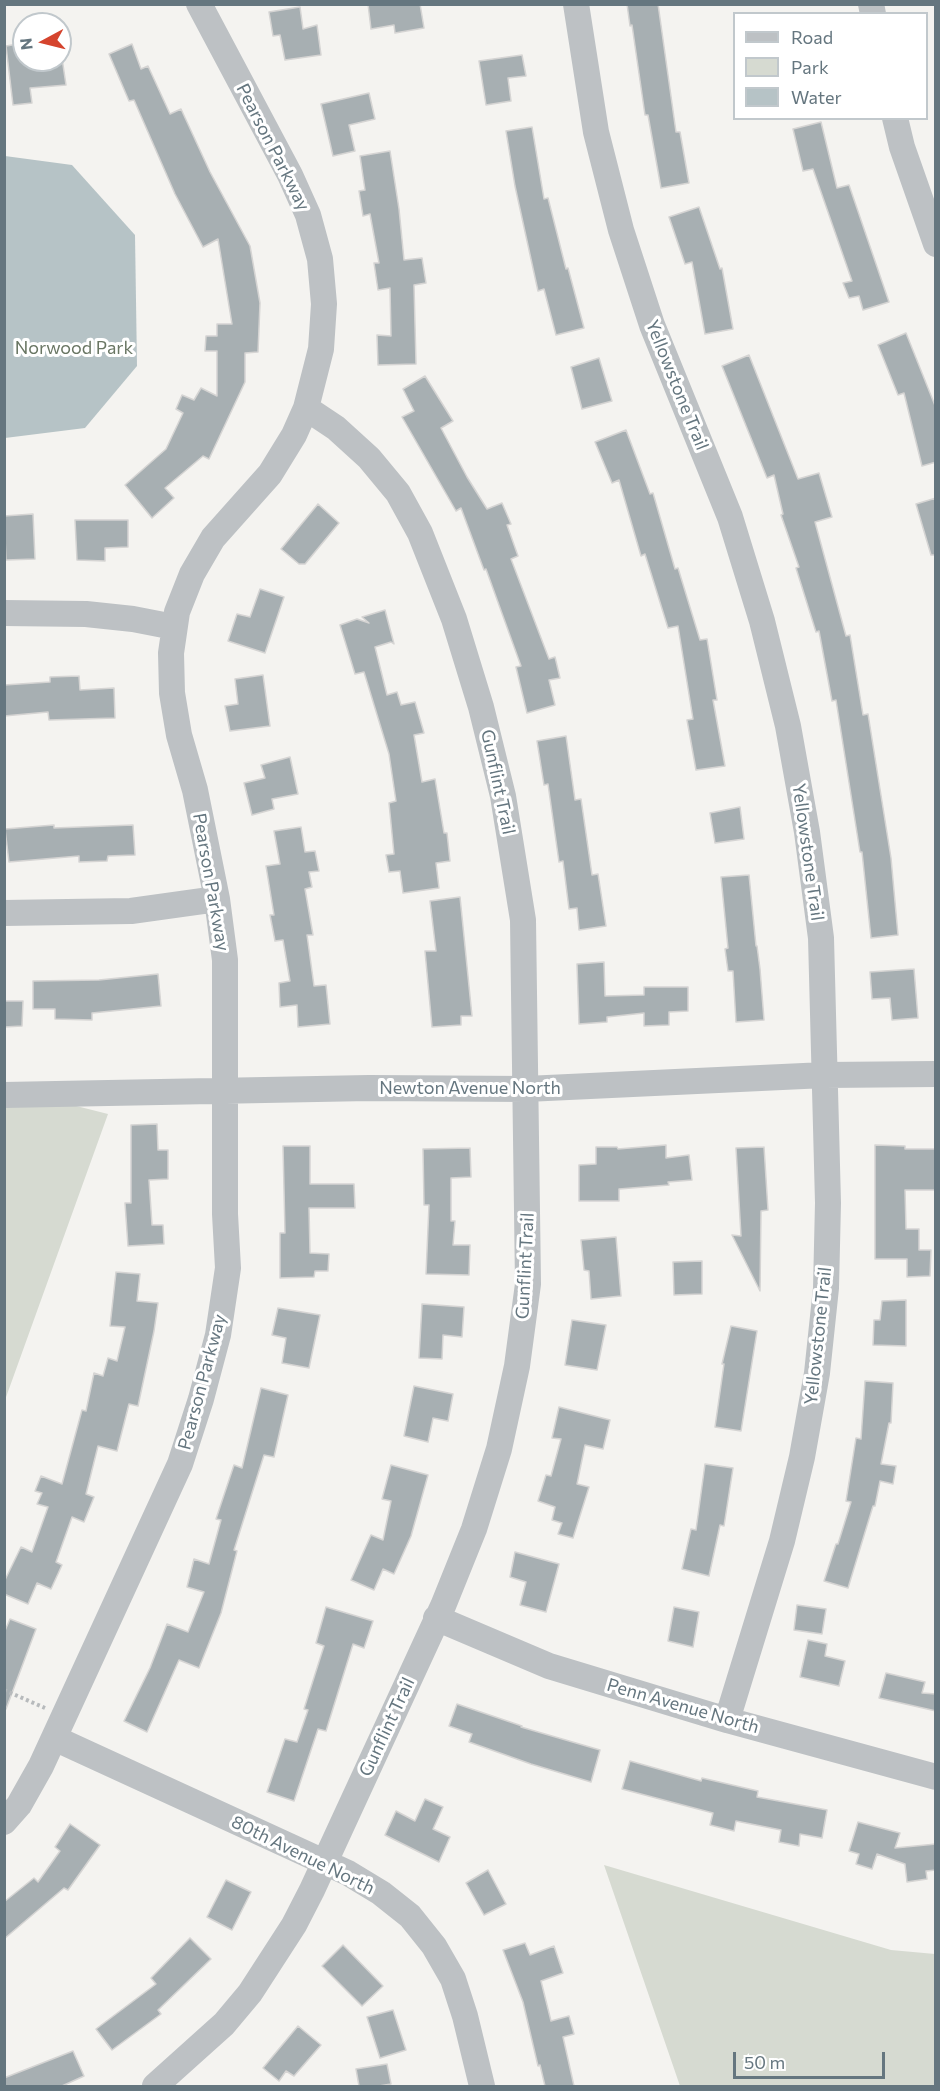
<!DOCTYPE html>
<html>
<head>
<meta charset="utf-8">
<style>
  body { margin:0 }
  #map { position:relative; width:940px; height:2091px; overflow:hidden; background:#f4f3f0; font-family:Commissioner,sans-serif }
  canvas { display:block }
  .frame { position:absolute; inset:0; border:6px solid #65767f; pointer-events:none }
  .legend { position:absolute; left:733px; top:12px; width:195px; height:108px; box-sizing:border-box; background:#fff; border:2px solid #c1c8cc; margin:0; padding:8px 10px; list-style:none; font-size:18px; color:#65767f }
  .legend li { display:flex; align-items:center; gap:12px; height:30px }
  .legend b { width:30px; border:2px solid #c1c8cc }
  .north { position:absolute; left:12px; top:12px; width:60px; height:60px; box-sizing:border-box; background:#fff; border:2px solid #c1c8cc; border-radius:50%; rotate:263deg; font-size:16px; font-weight:700; line-height:24px; text-align:center; color:#65767f }
  .north::after { content:''; display:block; margin:auto; width:21px; height:27px; background:#d5442e; clip-path:polygon(50% 0,100% 100%,50% 72%,0 100%) }
  .scale { position:absolute; left:733px; top:2052px; width:152px; height:27px; box-sizing:border-box; border:3px solid #65767f; border-top:0; padding-left:8px; font-size:18px; line-height:21px; white-space:nowrap; color:#65767f; -webkit-text-stroke:4px #fff; paint-order:stroke }
</style>
</head>
<body>
<div id="map">
<canvas width="940" height="2091"></canvas>
<div class="frame"></div>
<ul class="legend">
<li><b style="height:8px;background:#bdc1c4"></b>Road</li>
<li><b style="height:16px;background:#d6dad1"></b>Park</li>
<li><b style="height:16px;background:#b6c3c6"></b>Water</li>
</ul>
<div class="north">N</div>
<div class="scale">50 m</div>
</div>
<script>
const g = document.querySelector('canvas').getContext('2d');
g.lineJoin = 'round';
function fill(path, color) {
  g.fillStyle = color;
  g.fill(path, 'evenodd');
}
function shape(rows) {
  const path = new Path2D();
  for (const r of rows) {
    path.moveTo(r[0], r[1]);
    for (let i = 2; i < r.length; i += 2) path.lineTo(r[i], r[i + 1]);
  }
  return path;
}
function stroke(path, color, width, dash) {
  g.strokeStyle = color;
  g.lineWidth = width;
  g.lineCap = dash ? 'butt' : 'round';
  g.setLineDash(dash || []);
  g.stroke(path);
}
function write(font, color, halo, rows, align = 'center') {
  g.font = font + ' Commissioner,sans-serif';
  g.lineWidth = 6;
  g.setLineDash([]);
  g.textBaseline = 'middle';
  g.strokeStyle = halo;
  g.fillStyle = color;
  for (const [text, x, y, turn = 0] of rows) {
    g.save();
    g.translate(x, y);
    g.rotate((+turn || 0) * Math.PI / 180);
    g.textAlign = isNaN(turn) ? turn : align;
    if (halo) g.strokeText(text, 0, 0);
    g.fillText(text, 0, 0);
    g.restore();
  }
}
const green = shape([
  [5,1088,108,1114,5,1400],
  [604,1865,891,1950,935,1954,935,2086,680,2086]
]);
const water = shape([
  [5,156,72,165,135,235,137,366,85,428,5,438]
]);
const building = shape([
  [368,4,420,4,424,28,395,33,394,25,371,29,368,4],
  [627,4,658,4,676,132,680,132,689,183,661,188,648,115,645,115,632,25,630,26,627,4],
  [300,7,303,29,317,25,321,55,285,60,280,35,273,36,269,12,300,7],
  [24,43,24,60,60,60,62,58,66,85,30,88,32,103,13,105,6,46,24,43],
  [132,44,141,69,148,66,170,114,181,109,210,172,250,246,260,303,258,352,245,353,245,382,209,459,203,456,165,488,174,498,152,518,125,485,166,449,183,413,176,409,182,395,194,400,201,388,217,396,217,351,205,351,206,336,217,336,217,324,232,324,218,239,203,247,175,194,134,100,129,101,109,54,132,44],
  [522,55,526,76,508,78,511,101,486,105,479,61,522,55],
  [369,93,375,119,349,125,355,151,333,156,321,104,369,93],
  [821,122,837,188,849,185,889,302,863,310,859,296,849,298,843,283,852,281,813,169,803,171,793,129,821,122],
  [532,127,544,199,548,198,566,269,568,268,584,328,556,335,544,289,538,291,515,186,506,131,532,127],
  [390,151,399,209,404,260,422,258,426,283,414,285,416,364,378,365,377,335,391,336,390,288,378,290,374,263,379,263,370,214,363,216,359,191,365,190,360,156,390,151],
  [699,207,720,269,722,268,733,329,705,334,692,262,685,264,669,217,699,207],
  [906,333,936,408,936,462,922,466,904,393,898,395,878,345,906,333],
  [749,355,798,479,819,473,832,517,815,522,846,636,850,635,863,715,868,714,891,858,898,935,871,938,862,852,860,852,836,700,832,701,819,631,816,632,796,568,799,567,781,515,783,514,774,475,767,478,722,366,749,355],
  [599,358,612,401,582,409,571,367,599,358],
  [425,376,453,421,441,428,467,477,487,509,502,503,511,524,507,525,518,556,511,559,549,659,555,657,560,678,549,680,555,705,527,713,516,667,521,666,486,569,484,570,461,508,456,511,402,417,414,411,403,389,425,376],
  [626,430,650,494,653,493,675,569,678,568,700,640,707,639,717,700,713,700,725,766,696,770,687,720,693,719,678,626,668,628,645,554,641,556,619,480,612,483,595,442,626,430],
  [936,498,936,555,931,555,916,504,936,498],
  [318,504,339,523,305,564,299,564,281,549,318,504],
  [33,514,35,559,6,560,4,516,33,514],
  [75,520,128,520,128,547,105,548,105,561,77,560,75,520],
  [260,589,284,597,265,653,228,641,237,614,250,617,260,589],
  [385,610,394,644,391,642,375,647,387,695,397,692,401,705,415,702,424,733,414,735,422,782,435,779,444,833,447,833,450,861,436,863,439,888,403,893,400,871,389,872,386,855,394,854,389,803,396,801,389,754,364,672,355,674,340,625,357,619,369,623,362,617,385,610],
  [263,675,270,726,230,731,225,706,238,704,235,679,263,675],
  [79,676,80,690,114,688,115,718,49,720,48,712,4,716,4,685,50,682,50,677,79,676],
  [566,736,575,800,581,799,592,875,598,874,606,926,579,930,577,908,569,909,563,861,559,862,548,784,544,785,537,741,566,736],
  [290,757,298,794,272,799,274,809,252,815,244,783,265,778,261,765,290,757],
  [740,807,744,839,715,843,710,813,740,807],
  [54,825,54,828,133,825,135,855,108,856,107,861,79,862,79,856,9,862,5,829,54,825],
  [301,827,305,852,315,851,319,871,309,872,312,887,305,889,313,935,307,935,314,986,326,985,330,1024,298,1027,297,1005,280,1007,279,983,290,981,283,940,275,941,270,915,274,915,266,866,280,864,274,831,301,827],
  [749,875,756,946,757,946,760,969,764,1020,736,1022,733,971,728,971,725,949,728,948,721,877,749,875],
  [460,897,472,1016,461,1016,461,1025,432,1027,425,951,436,951,430,901,460,897],
  [604,962,605,996,644,995,644,987,688,987,688,1011,669,1012,669,1025,644,1026,644,1013,607,1017,607,1022,579,1024,577,964,604,962],
  [914,969,918,1018,892,1020,890,998,872,999,870,972,914,969],
  [158,974,161,1006,92,1013,92,1020,55,1019,55,1009,33,1009,33,981,99,980,158,974],
  [4,1001,23,1001,22,1026,4,1027,4,1001],
  [157,1124,158,1150,168,1150,168,1179,149,1180,152,1225,163,1225,164,1244,128,1246,125,1203,131,1203,131,1125,157,1124],
  [666,1145,666,1158,689,1155,692,1180,668,1182,669,1185,619,1189,619,1201,579,1201,579,1165,596,1164,596,1147,617,1147,618,1149,666,1145],
  [875,1145,905,1146,905,1149,936,1149,936,1190,905,1190,906,1229,919,1229,919,1250,931,1250,930,1276,907,1277,907,1259,875,1259,875,1145],
  [283,1146,310,1146,310,1184,354,1184,355,1208,309,1208,310,1253,329,1254,328,1271,315,1271,314,1277,280,1278,280,1233,285,1233,283,1146],
  [764,1147,768,1210,761,1211,760,1291,732,1235,741,1236,736,1148,764,1147],
  [470,1148,471,1177,451,1178,451,1221,455,1221,453,1245,470,1245,469,1275,426,1274,429,1205,424,1205,423,1149,470,1148],
  [616,1237,621,1296,591,1299,589,1271,584,1270,581,1240,616,1237],
  [702,1261,702,1294,674,1295,673,1262,702,1261],
  [116,1272,140,1274,137,1301,158,1303,154,1331,138,1406,129,1404,117,1451,98,1446,86,1494,94,1497,84,1522,72,1517,56,1562,62,1565,51,1589,37,1583,28,1604,4,1594,4,1582,21,1547,32,1552,48,1507,37,1504,42,1493,35,1491,41,1476,62,1484,82,1410,86,1411,94,1373,103,1376,108,1358,117,1361,125,1327,110,1326,116,1272],
  [906,1300,906,1346,873,1345,874,1320,880,1320,882,1301,906,1300],
  [422,1304,464,1307,462,1337,443,1335,442,1359,419,1358,422,1304],
  [278,1308,320,1315,309,1368,282,1363,286,1338,272,1335,278,1308],
  [572,1320,606,1325,597,1370,565,1365,572,1320],
  [731,1326,757,1331,741,1431,715,1427,724,1364,722,1364,731,1326],
  [865,1381,893,1383,891,1423,889,1423,881,1464,896,1466,893,1484,880,1481,875,1506,873,1506,848,1588,824,1581,836,1544,838,1544,851,1502,846,1501,856,1438,861,1439,865,1381],
  [414,1386,453,1394,448,1421,433,1418,428,1442,404,1436,414,1386],
  [261,1388,288,1395,274,1457,264,1455,234,1550,237,1551,221,1613,199,1668,179,1660,147,1732,124,1721,150,1668,167,1624,188,1632,204,1592,187,1587,194,1559,209,1564,221,1520,216,1519,234,1465,242,1468,261,1388],
  [559,1407,610,1420,603,1449,585,1445,577,1484,589,1487,573,1538,558,1534,562,1523,552,1520,555,1507,538,1501,546,1475,551,1476,561,1439,552,1438,559,1407],
  [705,1464,733,1468,724,1526,720,1525,709,1576,682,1569,691,1529,696,1530,705,1464],
  [391,1465,428,1475,411,1536,394,1574,383,1569,374,1590,351,1580,371,1535,383,1540,391,1501,382,1499,391,1465],
  [515,1552,559,1564,546,1612,520,1605,526,1582,510,1577,515,1552],
  [797,1605,826,1609,822,1634,794,1630,797,1605],
  [326,1607,373,1621,364,1648,353,1644,326,1731,318,1729,294,1801,267,1792,285,1739,297,1742,308,1710,304,1709,324,1646,316,1643,326,1607],
  [674,1607,699,1612,693,1647,668,1641,674,1607],
  [10,1619,36,1629,6,1709,4,1708,4,1633,10,1619],
  [808,1640,827,1644,825,1656,845,1661,839,1686,800,1677,808,1640],
  [886,1673,925,1682,922,1693,936,1694,936,1711,879,1698,886,1673],
  [457,1704,522,1726,521,1727,600,1750,591,1782,531,1764,469,1742,472,1734,449,1726,457,1704],
  [630,1761,701,1781,702,1778,758,1791,757,1797,827,1810,822,1838,800,1834,799,1846,779,1842,781,1830,736,1821,734,1831,710,1825,713,1813,622,1789,630,1761],
  [425,1799,443,1807,433,1829,450,1837,439,1862,385,1835,396,1811,415,1821,425,1799],
  [858,1822,900,1833,895,1848,936,1844,936,1870,926,1871,927,1879,907,1882,905,1864,877,1854,872,1869,856,1864,859,1854,849,1851,858,1822],
  [70,1824,100,1845,68,1890,64,1888,4,1939,4,1902,34,1878,38,1882,60,1851,55,1847,70,1824],
  [488,1870,506,1904,484,1915,466,1883,488,1870],
  [226,1880,251,1892,232,1930,207,1917,226,1880],
  [190,1938,211,1959,158,2010,161,2014,112,2050,96,2029,156,1984,151,1978,190,1938],
  [525,1943,530,1955,554,1946,563,1973,541,1981,551,2021,569,2016,574,2034,563,2037,574,2086,545,2086,540,2065,538,2066,523,2002,503,1950,525,1943],
  [343,1945,383,1986,362,2006,322,1966,343,1945],
  [393,2010,406,2050,380,2058,367,2017,393,2010],
  [298,2026,321,2045,294,2076,286,2071,279,2081,263,2068,298,2026],
  [73,2051,84,2076,62,2086,4,2086,4,2078,73,2051],
  [387,2064,391,2084,379,2086,359,2086,356,2069,387,2064]
]);
const path = shape([
  [4,1690,45,1708]
]);
const minor = shape([
  [576,4,596,132,621,230,652,325,730,517,762,621,788,726,807,832,821,938,828,1203,826,1288,817,1373,802,1457,782,1541,727,1720],
  [871,4,873,14],
  [895,118,902,147,936,244],
  [4,613,86,614,133,619,174,627],
  [4,913,131,911,217,899],
  [4,1095,369,1088,526,1089,825,1075,936,1074],
  [436,1618,549,1666,727,1720,936,1777],
  [54,1738,348,1873,381,1893,410,1916,434,1946,453,1979,465,2016,482,2086],
  [4,1822,19,1805,41,1766,180,1464,201,1399,218,1335,228,1268,225,1214,225,960,217,899,195,790,179,735,172,693,171,653,177,612,192,574,213,538,270,474,294,435,306,408,321,349,324,304,320,259,308,215,290,175,199,4],
  [155,2086,224,2024,250,1993,294,1925,312,1890,443,1606,474,1529,499,1449,517,1366,528,1284,523,920,503,796,481,707,454,619,420,533,398,493,369,458,336,428,306,408]
]);
const streetNames = [
  ["Pearson Parkway",273,147,63],
  ["Yellowstone Trail",677,385,68],
  ["Gunflint Trail",498,782,78],
  ["Yellowstone Trail",808,852,82],
  ["Pearson Parkway",211,882,80],
  ["Newton Avenue North",470,1088],
  ["Gunflint Trail",525,1266,-87],
  ["Yellowstone Trail",818,1336,-84],
  ["Pearson Parkway",202,1382,-75],
  ["Penn Avenue North",683,1706,16],
  ["Gunflint Trail",387,1727,-65],
  ["80th Avenue North",303,1855,26]
];
const parkNames = [
  ["Norwood Park",74,348]
];
fill(green, '#d6dad1');
fill(water, '#b6c3c6');
fill(building, '#a7afb2');
stroke(building, '#d5d4d3', 1.5);
stroke(path, '#b7babc', 4, [3, 3]);
stroke(minor, '#bdc1c4', 26);
write('18px', '#65767f', '#fff', streetNames);
write('18px', '#697663', '#fff', parkNames);
</script>
</body>
</html>
